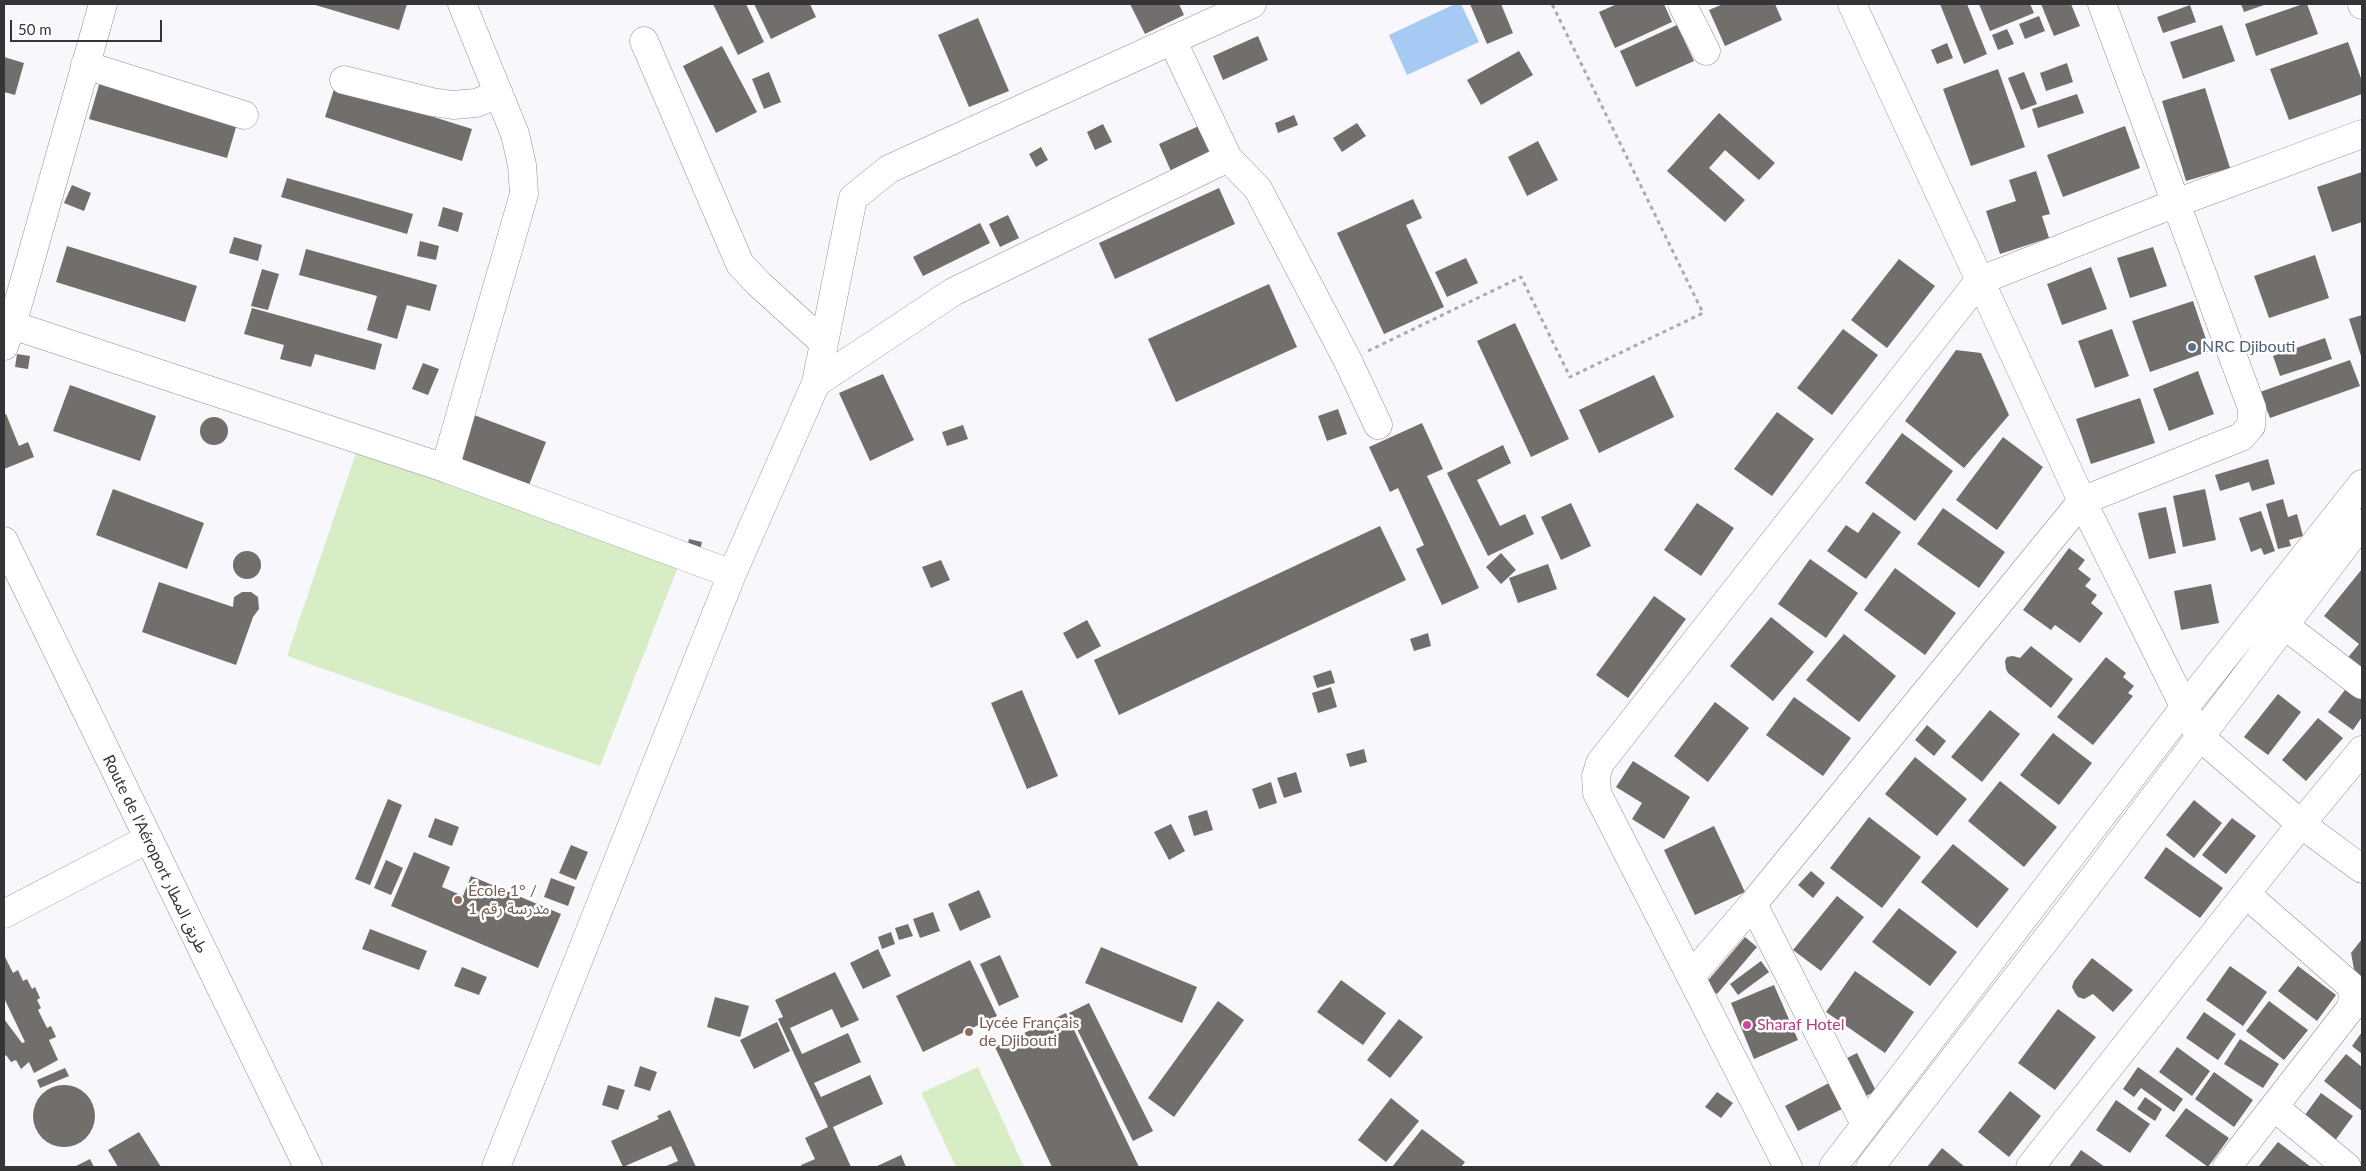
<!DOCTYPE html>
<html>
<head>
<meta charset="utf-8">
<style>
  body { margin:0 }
  #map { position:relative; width:2366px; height:1171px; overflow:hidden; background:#f7f7fc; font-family:Lato,sans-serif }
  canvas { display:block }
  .frame { position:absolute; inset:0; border:5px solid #353537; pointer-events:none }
  .scale { position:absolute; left:10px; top:20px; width:152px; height:22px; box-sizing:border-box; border:2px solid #353537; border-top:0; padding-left:6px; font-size:15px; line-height:18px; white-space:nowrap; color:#353537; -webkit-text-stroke:4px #fff; paint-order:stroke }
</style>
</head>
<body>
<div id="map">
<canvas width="2366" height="1171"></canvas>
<div class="frame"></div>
<div class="scale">50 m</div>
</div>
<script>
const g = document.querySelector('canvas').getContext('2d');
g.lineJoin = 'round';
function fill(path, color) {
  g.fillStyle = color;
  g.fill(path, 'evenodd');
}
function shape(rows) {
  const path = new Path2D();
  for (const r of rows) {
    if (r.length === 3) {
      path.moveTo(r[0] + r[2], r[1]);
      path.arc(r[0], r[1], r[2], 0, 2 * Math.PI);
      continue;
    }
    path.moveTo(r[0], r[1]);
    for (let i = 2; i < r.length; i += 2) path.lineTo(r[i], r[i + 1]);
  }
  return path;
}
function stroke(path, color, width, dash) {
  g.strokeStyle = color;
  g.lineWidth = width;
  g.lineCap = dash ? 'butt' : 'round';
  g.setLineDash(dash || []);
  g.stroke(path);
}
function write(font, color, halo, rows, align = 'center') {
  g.font = font + ' Lato,"Noto Sans Arabic",sans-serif';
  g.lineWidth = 5;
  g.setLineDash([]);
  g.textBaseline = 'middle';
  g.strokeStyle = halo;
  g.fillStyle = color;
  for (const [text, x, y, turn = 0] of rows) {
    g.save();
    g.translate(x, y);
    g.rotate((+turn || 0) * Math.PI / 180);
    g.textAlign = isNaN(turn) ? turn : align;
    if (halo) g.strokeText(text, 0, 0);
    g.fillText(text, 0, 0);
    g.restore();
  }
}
const green = shape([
  [358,447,680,562,600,766,287,656],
  [978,1067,1024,1167,956,1167,921,1093]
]);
const water = shape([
  [1455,4,1461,4,1479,42,1407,75,1389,35]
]);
const building = shape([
  [312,4,407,4,399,30],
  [713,4,746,4,764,42,738,55],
  [754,4,810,4,816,17,771,39],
  [1130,4,1179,4,1184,15,1145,34],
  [1470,4,1501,4,1513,33,1487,44],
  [1617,4,1664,4,1672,22,1615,48,1599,12],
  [1723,4,1775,4,1782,20,1725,46,1709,10],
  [1940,4,1967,4,1987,54,1964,64],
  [1979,4,2030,4,2034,13,1990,31],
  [2041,4,2071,4,2080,26,2054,36],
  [2241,4,2267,4,2244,12],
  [2303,4,2307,4,2318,34,2256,56,2245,24],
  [2190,5,2196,22,2163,33,2157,17],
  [2039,16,2045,31,2025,39,2019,24],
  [978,18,1009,91,969,107,938,35],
  [1677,25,1694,61,1636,87,1620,51],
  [2222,25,2235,61,2183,79,2170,42],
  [2007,29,2014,44,1998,50,1992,35],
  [1258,36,1268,60,1223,80,1213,56],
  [2348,42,2362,81,2362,94,2289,120,2270,69],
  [1947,43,1953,58,1937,64,1931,50],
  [722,46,757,112,716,133,683,66],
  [1519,51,1533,75,1481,105,1467,80],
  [4,57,24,63,15,95,4,92],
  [2067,63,2073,82,2046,91,2040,73],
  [1998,69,2025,147,1971,166,1943,89],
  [769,72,781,102,764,109,752,79],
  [2024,72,2037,104,2021,110,2008,78],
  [101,78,239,117,227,158,89,119],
  [335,86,472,129,462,161,325,117],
  [2205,88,2230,168,2186,181,2162,101],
  [2077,94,2084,113,2038,128,2032,109],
  [1719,113,1775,163,1759,180,1725,150,1709,168,1745,200,1725,222,1667,171],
  [1294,115,1298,125,1278,133,1275,123],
  [1357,123,1366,136,1342,152,1333,138],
  [1103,124,1112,142,1095,150,1087,132],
  [1201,125,1213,152,1171,171,1159,144],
  [2125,126,2140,168,2063,197,2047,155],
  [1538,141,1558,180,1527,196,1508,157],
  [1041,147,1048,160,1036,167,1029,154],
  [2036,171,2050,214,2042,216,2049,238,2000,254,1986,211,2016,201,2009,180],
  [2362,172,2362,222,2332,232,2317,187],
  [287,178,413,214,407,234,281,197],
  [72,185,91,193,84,211,64,203],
  [1219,188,1235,224,1115,279,1099,243],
  [1413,199,1422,218,1406,225,1444,307,1384,334,1337,233],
  [443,207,463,213,458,232,438,226],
  [1008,215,1019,238,1000,247,989,224],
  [980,223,990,243,923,276,913,257],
  [234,237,262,245,258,261,229,253],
  [420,241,439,246,436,260,417,256],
  [67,246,197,286,185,322,56,282],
  [2153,247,2167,286,2130,298,2117,258],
  [306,249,437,285,430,311,407,305,397,339,367,330,377,296,299,275],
  [2315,255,2329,298,2269,318,2254,276],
  [1466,258,1478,283,1447,297,1435,272],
  [1899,259,1935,286,1887,348,1851,320],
  [2091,267,2107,309,2062,325,2047,284],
  [262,269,279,274,268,310,251,306],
  [1269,284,1297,347,1176,402,1148,339],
  [2193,301,2210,351,2150,372,2132,321],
  [252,308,382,344,375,370,315,354,311,367,280,359,284,345,244,334],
  [2362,315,2362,359,2349,319],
  [1515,323,1569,439,1531,457,1477,341],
  [1843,329,1878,355,1832,415,1797,388],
  [2112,329,2129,376,2095,388,2078,341],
  [2325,338,2332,359,2280,376,2273,356],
  [1956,350,1981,353,2009,415,1964,468,1905,421],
  [17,354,30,356,28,369,15,367],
  [2350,360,2360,386,2270,418,2260,392],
  [423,363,439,369,428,395,412,389],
  [2198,371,2214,414,2169,431,2153,389],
  [883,374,914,440,870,461,839,393],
  [1654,375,1674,417,1599,453,1579,410],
  [70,385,156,416,140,461,53,431],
  [2140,398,2155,443,2091,464,2076,419],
  [1338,409,1347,434,1327,441,1318,416],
  [1777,412,1814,439,1772,496,1734,469],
  [6,414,19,446,28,442,34,457,4,469,4,415],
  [474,415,546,442,529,485,458,458],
  [214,431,14],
  [1422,423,1443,469,1427,476,1479,588,1442,605,1416,549,1424,545,1398,488,1390,492,1369,447],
  [963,425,968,439,947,446,942,432],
  [1902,433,1953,471,1915,521,1865,483],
  [2003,437,2043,467,1997,530,1956,500],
  [1503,445,1511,463,1477,480,1500,526,1525,514,1534,534,1488,556,1447,473],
  [2268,459,2275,484,2252,491,2249,482,2220,491,2215,475],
  [113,489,204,523,187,569,96,535],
  [2205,489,2216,540,2183,547,2173,496],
  [2283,499,2288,517,2297,514,2303,536,2289,540,2291,546,2278,549,2266,504],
  [1571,503,1591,546,1561,560,1541,517],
  [1697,503,1734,528,1701,576,1664,550],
  [2166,507,2176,553,2149,559,2138,513],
  [1943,508,2005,552,1979,588,1917,544],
  [2261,511,2275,551,2264,555,2261,548,2251,552,2239,518],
  [1873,512,1901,532,1866,579,1827,551,1846,525,1858,533],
  [1380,526,1406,580,1119,715,1094,660],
  [689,539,702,542,699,555,686,552],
  [2069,548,2085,560,2078,569,2091,579,2085,586,2097,595,2091,603,2103,613,2080,643,2055,625,2051,630,2023,610],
  [247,565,14],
  [1501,553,1516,570,1501,584,1486,567],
  [1810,559,1858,593,1826,638,1778,604],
  [941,560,950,580,931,588,922,567],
  [1548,564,1557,589,1518,603,1509,578],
  [1895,568,1956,613,1925,655,1864,610],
  [2362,569,2362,675,2345,661,2359,644,2324,616],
  [159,582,233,607,234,597,242,592,251,592,258,597,259,609,253,617,236,665,142,632],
  [2211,584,2219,623,2181,630,2174,591],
  [1654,596,1686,619,1628,698,1596,675],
  [1771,617,1814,652,1773,701,1730,666],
  [1087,620,1101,646,1077,659,1063,633],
  [1428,633,1431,646,1414,651,1410,639],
  [1844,634,1896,676,1859,722,1806,680],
  [2031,646,2073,679,2051,708,2008,673,2006,669,2005,661,2007,657,2013,656,2020,658],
  [2106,657,2126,673,2123,677,2134,686,2128,693,2133,696,2093,745,2057,717],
  [1331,670,1335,683,1317,688,1313,676],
  [2351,682,2362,691,2362,717,2353,730,2328,712],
  [1331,687,1337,707,1318,713,1312,693],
  [1022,690,1058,776,1027,789,991,703],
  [2278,694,2301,712,2268,755,2244,737],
  [1794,697,1851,738,1823,776,1766,735],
  [1715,702,1749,728,1708,782,1674,756],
  [1990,710,2020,734,1982,782,1951,757],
  [2318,718,2343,738,2306,781,2282,760],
  [1927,725,1946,741,1934,756,1915,740],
  [2053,733,2092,763,2059,805,2020,775],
  [1364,749,1367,762,1350,767,1346,754],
  [1915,757,1967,799,1937,836,1885,794],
  [1633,761,1690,797,1664,839,1632,819,1642,803,1616,787],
  [1296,772,1302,792,1284,798,1277,778],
  [2000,781,2057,827,2024,867,1968,821],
  [1271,782,1277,803,1259,809,1252,789],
  [388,799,402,805,370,885,355,879],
  [2194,800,2222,823,2194,858,2166,835],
  [1207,810,1213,830,1194,836,1188,816],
  [1869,817,1921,857,1882,908,1830,868],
  [435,818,459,827,452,846,428,837],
  [2232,818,2256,836,2226,874,2202,855],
  [1171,824,1185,851,1169,860,1154,832],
  [1714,826,1745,892,1695,915,1664,850],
  [1953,844,2009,889,1977,928,1921,882],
  [571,845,588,852,576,880,559,873],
  [2166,847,2223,888,2200,918,2144,878],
  [414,852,450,867,442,887,463,896,471,876,561,914,538,968,391,906],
  [386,860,403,868,391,895,374,888],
  [1811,871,1825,883,1813,898,1798,885],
  [551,878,575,887,568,906,544,897],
  [979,890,991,917,960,931,948,904],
  [1837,896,1864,917,1821,971,1793,950],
  [1899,908,1957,952,1930,986,1872,942],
  [933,912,940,931,920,938,913,919],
  [908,924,913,936,899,940,895,928],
  [370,929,427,951,419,970,362,949],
  [891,932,895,944,882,949,878,937],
  [1745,937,1757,947,1717,994,1705,984],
  [2362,939,2362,989,2357,985,2351,953],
  [1101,947,1197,987,1182,1023,1085,983],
  [878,949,891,976,863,989,850,963],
  [4,955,13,973,18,970,23,981,27,979,32,989,35,987,40,998,37,1000,41,1008,38,1010,47,1028,51,1026,56,1037,49,1040,58,1060,34,1073,29,1062,21,1069,16,1060,11,1062,6,1055,4,1057,4,1019,22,1043,25,1042,4,998],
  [1000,955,1019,997,999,1006,980,964],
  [2092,958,2133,990,2113,1012,2093,994,2084,999,2078,997,2075,993,2072,987,2074,981],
  [970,960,997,1016,923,1052,896,996],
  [1761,961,1769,972,1738,995,1730,984],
  [2230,966,2267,992,2243,1026,2206,1000],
  [2298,966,2336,995,2317,1021,2278,991],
  [462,967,487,977,479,995,454,986],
  [1855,971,1914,1012,1885,1053,1826,1012],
  [835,972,859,1020,841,1028,832,1009,790,1028,802,1054,848,1033,861,1062,814,1083,821,1097,870,1075,883,1104,833,1127,851,1167,802,1167,801,1165,815,1159,805,1138,828,1127,778,1019,783,1017,775,1000],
  [1341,980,1386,1013,1363,1045,1317,1012],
  [1774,985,1798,1040,1754,1059,1731,1003],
  [715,997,749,1006,740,1037,707,1027],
  [1218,1001,1244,1020,1174,1117,1148,1098],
  [2269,1001,2308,1030,2284,1060,2246,1031],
  [1089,1003,1153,1131,1133,1141,1069,1013],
  [2058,1009,2096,1037,2055,1090,2018,1063],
  [2204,1012,2236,1034,2218,1060,2186,1038],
  [1066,1013,1139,1167,1052,1167,995,1047],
  [1399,1019,1423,1037,1390,1078,1367,1060],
  [777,1022,790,1051,754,1069,740,1040],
  [2362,1032,2362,1054,2352,1046],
  [2240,1039,2279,1064,2263,1088,2224,1064],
  [2177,1047,2210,1071,2192,1096,2159,1072],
  [1857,1053,1876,1091,1862,1098,1843,1060],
  [2346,1054,2362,1067,2362,1111,2324,1081],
  [640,1066,657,1072,650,1091,634,1086],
  [2138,1067,2183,1099,2174,1112,2141,1088,2134,1097,2123,1089],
  [65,1068,69,1076,40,1088,37,1080],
  [2214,1072,2253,1100,2234,1127,2195,1099],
  [1829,1083,1842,1109,1798,1131,1785,1106],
  [64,1116,31],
  [608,1085,625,1090,618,1110,602,1105],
  [2010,1091,2041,1116,2009,1157,1978,1132],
  [1717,1092,1733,1103,1721,1118,1705,1107],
  [2321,1093,2353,1116,2334,1142,2302,1119],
  [2145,1097,2162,1109,2155,1121,2137,1109],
  [1391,1098,1419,1121,1386,1162,1358,1140],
  [2116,1100,2150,1124,2130,1153,2096,1130],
  [2186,1108,2229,1138,2208,1167,2165,1136],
  [670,1110,696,1167,664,1167,678,1161,671,1146,623,1167,611,1141,659,1119,657,1116],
  [1422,1129,1465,1162,1461,1167,1392,1167],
  [139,1132,161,1167,118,1167,108,1150],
  [2278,1142,2311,1167,2258,1167],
  [1942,1148,1965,1167,1927,1167],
  [2081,1150,2105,1167,2069,1167],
  [901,1155,906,1167,875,1167],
  [90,1159,94,1167,74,1167]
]);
const path = shape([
  [1368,351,1521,277,1570,377,1703,313,1552,4]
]);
const minor = shape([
  [1682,4,1706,51],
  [1852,4,2082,501,2199,736,2301,824,2362,869],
  [2362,4,2362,5],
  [644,41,740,264,759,284,824,343],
  [85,65,244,115],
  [344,80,432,102,453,105,476,103,499,94],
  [1228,158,1258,189,1348,361,1378,425],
  [12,325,103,4],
  [4,346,12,325,445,468,732,574],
  [816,383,953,292,1228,158,1172,40],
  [445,468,524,194,522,165,515,134,462,4],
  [2284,625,2362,685],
  [1753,904,1865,1124],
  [4,914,148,839],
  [1691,976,1753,904,2082,501,2241,437,2251,426,2252,408,2102,4],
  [2274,1107,2347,1167],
  [496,1167,732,574,816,383,853,198,889,169,1252,4],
  [1788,1167,1597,793,1596,776,1600,763,1979,281,2176,203,2362,134],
  [1833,1167,2184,708,2362,484],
  [1870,1167,2072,906,2362,523],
  [2030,1167,2301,824,2362,750],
  [2227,1167,2350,1009,2354,997,2350,985,2246,894]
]);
const major = shape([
  [4,541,308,1167]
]);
const markers = [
  [2192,347,5,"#5c6f8a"],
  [458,900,5,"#8d6e63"],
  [1747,1025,5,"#d1479c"],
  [969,1032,5,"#8d6e63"]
];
const serviceNames = [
  ["NRC Djibouti",2202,347]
];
const streetNames = [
  ["Route de l'Aéroport طريق المطار",155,854,64]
];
const educationNames = [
  ["École 1° /",468,891],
  ["مدرسة رقم 1",468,909],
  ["Lycée Français",979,1023],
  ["de Djibouti",979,1041]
];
const hotelNames = [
  ["Sharaf Hotel",1757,1025]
];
fill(green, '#d7edc6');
fill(water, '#a7caf5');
fill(building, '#726e6b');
stroke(minor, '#909195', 29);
stroke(major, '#909195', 29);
stroke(path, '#ababaf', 3, [4, 4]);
stroke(minor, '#fff', 28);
stroke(major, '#fff', 28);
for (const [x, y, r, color] of markers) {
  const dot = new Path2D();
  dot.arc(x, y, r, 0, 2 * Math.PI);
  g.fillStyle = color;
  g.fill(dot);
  stroke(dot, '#fff', 2);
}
write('16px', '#4e5e75', '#fff', serviceNames, 'left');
write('16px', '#353537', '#fff', streetNames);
write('16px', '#785e54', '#fff', educationNames, 'left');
write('16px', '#b23c85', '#fff', hotelNames, 'left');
</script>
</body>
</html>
